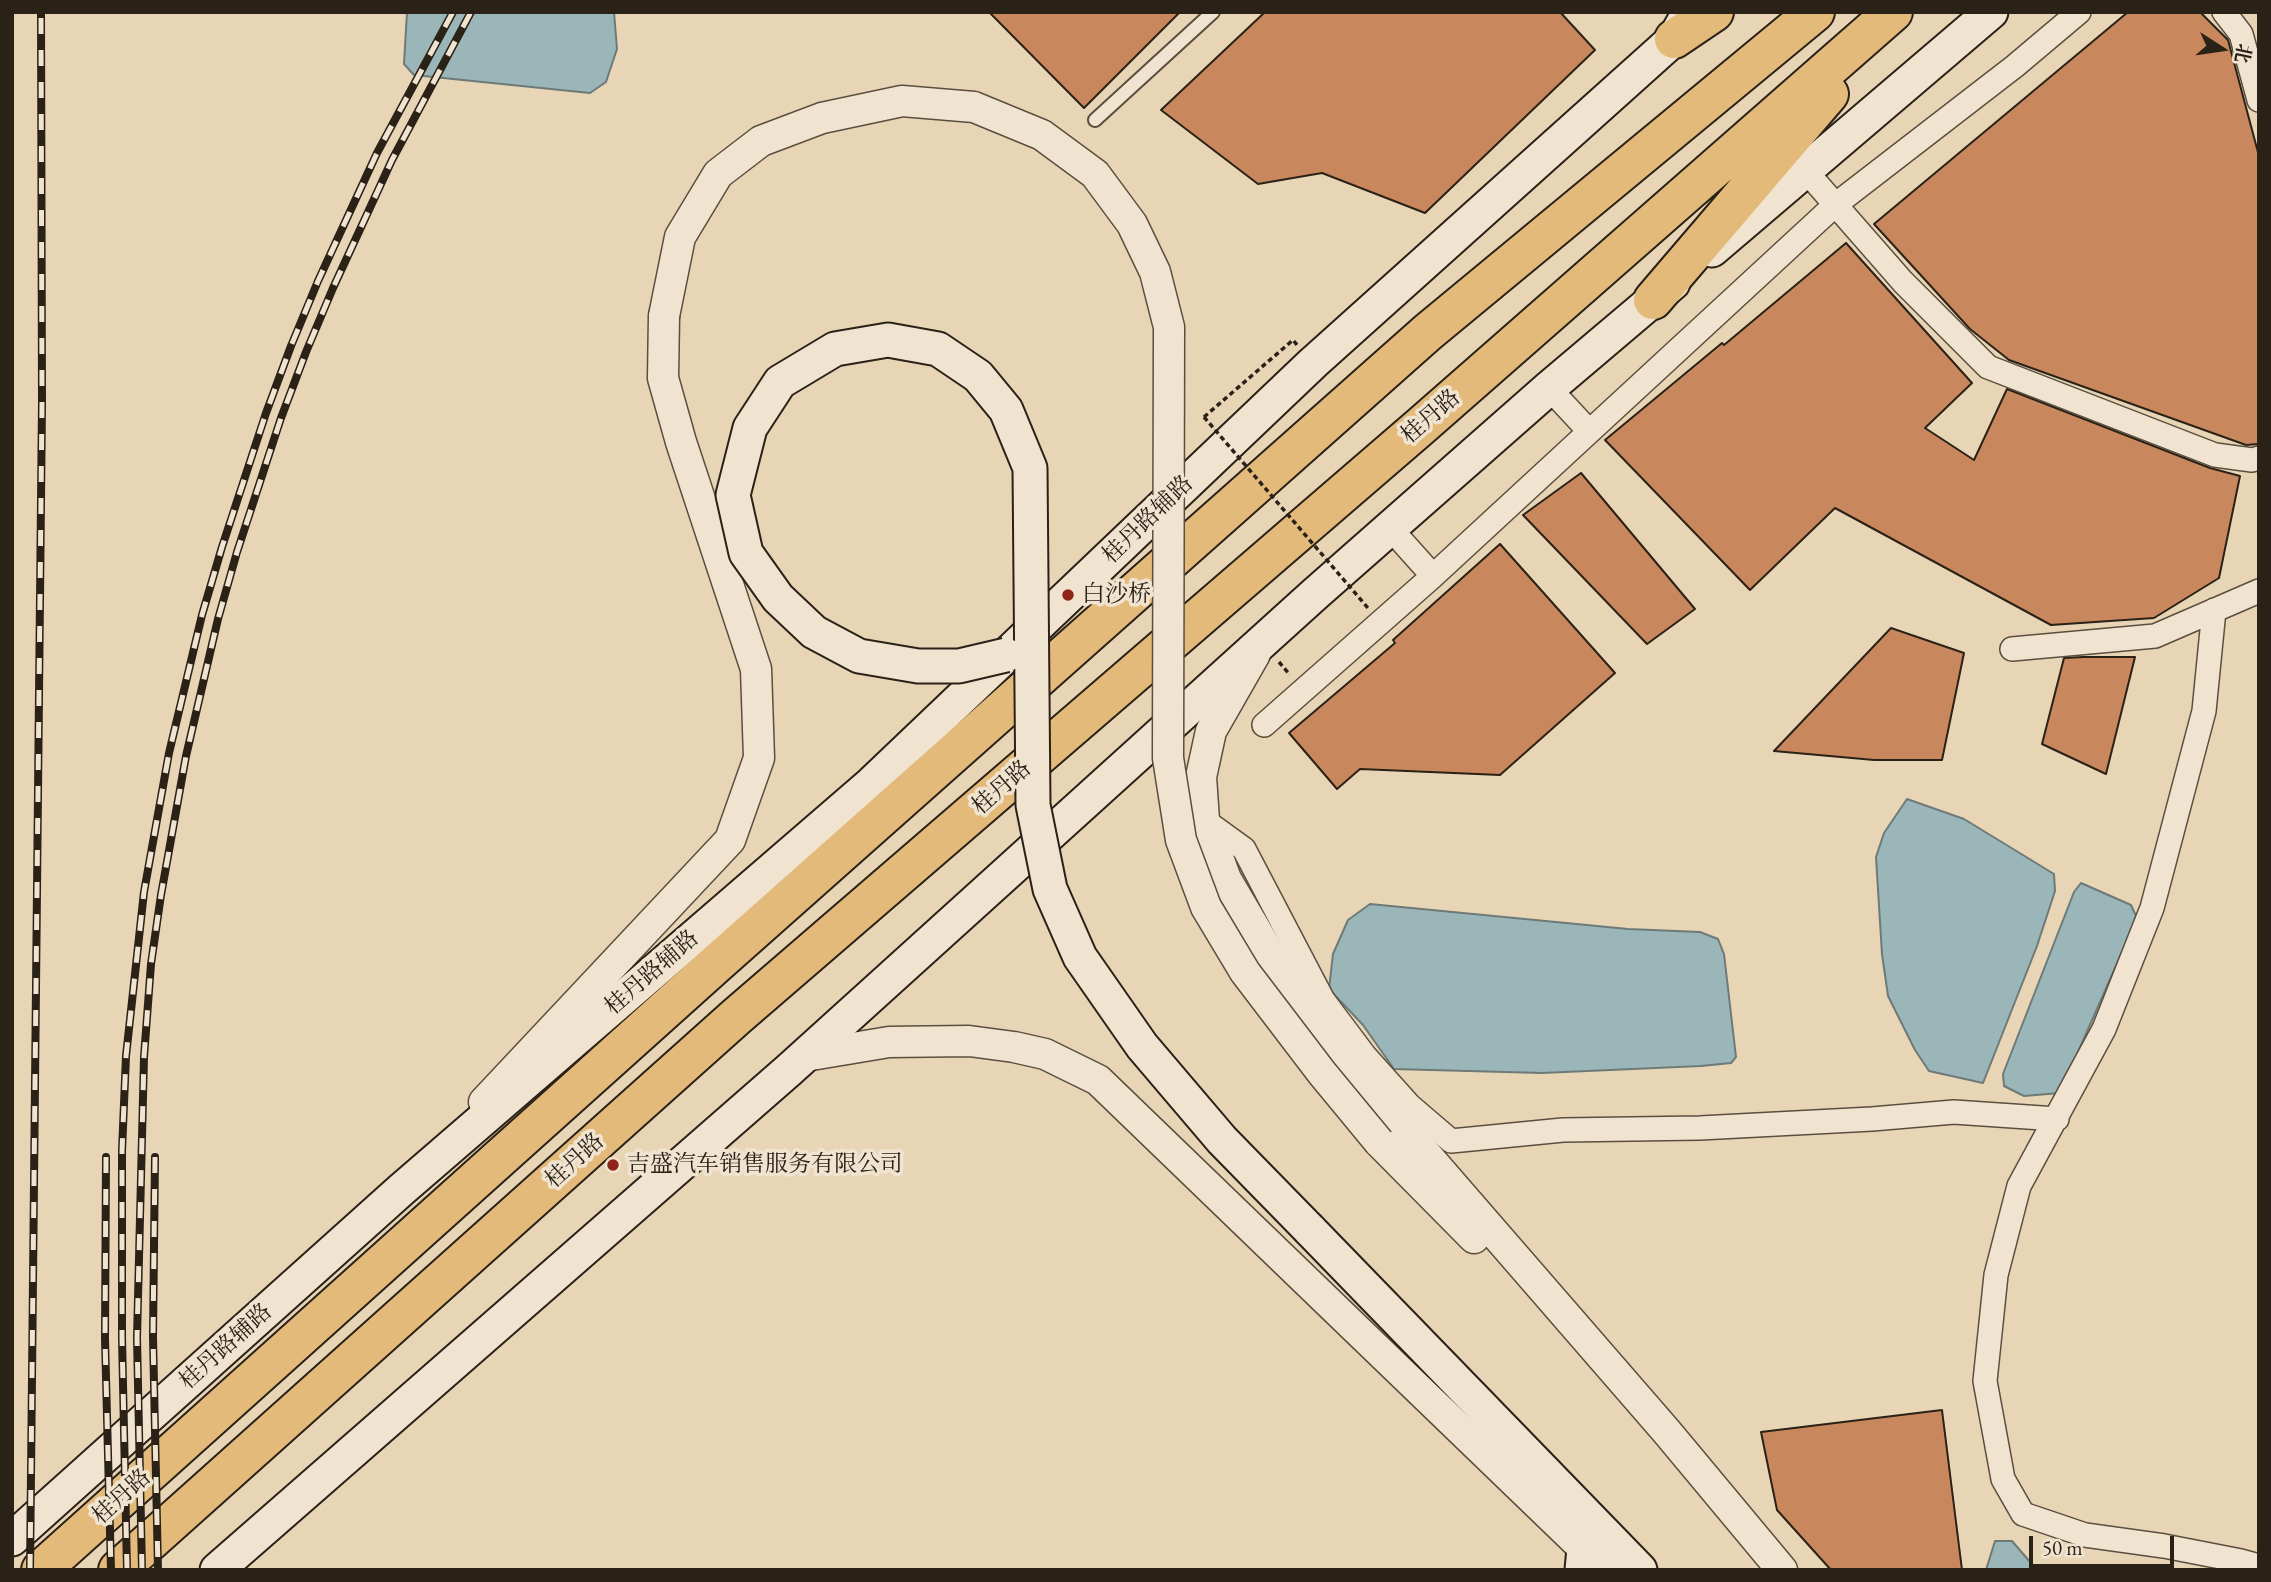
<!DOCTYPE html>
<html>
<head>
<meta charset="utf-8">
<style>
  body { margin:0 }
  #map { position:relative; width:2271px; height:1582px; overflow:hidden; background:#e8d5b6; font-family:"EB Garamond","Noto Serif SC",serif }
  canvas { display:block }
  .frame { position:absolute; inset:0; border:14px solid #2a2117; pointer-events:none }
  .north { position:absolute; left:2187px; top:14px; width:70px; height:70px; -webkit-text-stroke:5px #f0e4d0; paint-order:stroke; rotate:102deg; font-size:19px; font-weight:700; line-height:28px; text-align:center; color:#2a2117 }
  .north::after { content:''; display:block; margin:auto; width:24px; height:32px; background:#2a2117; clip-path:polygon(50% 0,100% 100%,50% 72%,0 100%) }
  .scale { position:absolute; left:2029px; top:1536px; width:145px; height:32px; box-sizing:border-box; border:4px solid #2a2117; border-top:0; padding-left:9px; font-size:21px; line-height:24px; white-space:nowrap; color:#2a2117; -webkit-text-stroke:5px #f0e4d0; paint-order:stroke }
</style>
</head>
<body>
<div id="map">
<canvas width="2271" height="1582"></canvas>
<div class="frame"></div>
<div class="north">北</div>
<div class="scale">50 m</div>
</div>
<script>
const g = document.querySelector('canvas').getContext('2d');
g.lineJoin = 'round';
function fill(path, color) {
  g.fillStyle = color;
  g.fill(path, 'evenodd');
}
function shape(rows) {
  const path = new Path2D();
  for (const r of rows) {
    path.moveTo(r[0], r[1]);
    for (let i = 2; i < r.length; i += 2) path.lineTo(r[i], r[i + 1]);
  }
  return path;
}
function stroke(path, color, width, dash) {
  g.strokeStyle = color;
  g.lineWidth = width;
  g.lineCap = dash ? 'butt' : 'round';
  g.setLineDash(dash || []);
  g.stroke(path);
}
function write(font, color, halo, rows, align = 'center') {
  g.font = font + ' "EB Garamond","Noto Serif SC",serif';
  g.lineWidth = 7;
  g.setLineDash([]);
  g.textBaseline = 'middle';
  g.strokeStyle = halo;
  g.fillStyle = color;
  for (const [text, x, y, turn = 0] of rows) {
    g.save();
    g.translate(x, y);
    g.rotate((+turn || 0) * Math.PI / 180);
    g.textAlign = isNaN(turn) ? turn : align;
    if (halo) g.strokeText(text, 0, 0);
    g.fillText(text, 0, 0);
    g.restore();
  }
}
const water = shape([
  [407,12,614,12,617,49,606,82,590,93,414,75,404,64,407,12],
  [1907,799,1964,819,2054,874,2055,891,2037,946,1983,1083,1929,1071,1915,1050,1888,996,1882,954,1876,857,1884,833,1907,799],
  [2081,883,2131,905,2137,918,2060,1093,2024,1096,2004,1086,2003,1074,2074,892,2081,883],
  [1370,904,1628,929,1700,932,1718,939,1724,954,1736,1057,1731,1063,1701,1066,1542,1073,1394,1069,1363,1025,1329,989,1333,954,1348,920,1370,904],
  [1995,1541,2012,1541,2037,1570,1986,1570,1995,1541]
]);
const building = shape([
  [989,12,1180,12,1084,108,989,12],
  [1265,12,1560,12,1595,50,1425,213,1322,173,1258,184,1161,110,1265,12],
  [2128,12,2200,12,2228,40,2259,156,2259,444,2246,445,2009,360,1970,329,1874,224,2128,12],
  [1846,243,1972,383,1925,428,1974,460,2007,389,2210,468,2240,476,2219,578,2154,618,2051,625,1835,508,1750,590,1605,440,1722,343,1724,345,1846,243],
  [1581,473,1695,609,1647,644,1523,515,1581,473],
  [1500,544,1615,673,1500,775,1360,769,1337,789,1289,733,1395,643,1393,640,1500,544],
  [1891,628,1964,653,1942,760,1874,760,1774,751,1891,628],
  [2083,657,2135,657,2106,774,2042,744,2064,658,2083,657],
  [1942,1410,1962,1570,1831,1570,1777,1510,1761,1432,1942,1410]
]);
const path = shape([
  [1204,417,1293,340,1297,345],
  [1279,662,1290,675]
]);
const service = shape([
  [1095,120,1213,12]
]);
const minor = shape([
  [2224,12,2241,34,2259,100],
  [1805,170,1903,282,1988,367,2215,455,2252,460,2259,458],
  [1549,388,1589,431],
  [1390,528,1433,576],
  [2214,610,2204,711,2152,908,2104,1029,2019,1186,1996,1275,1985,1381,2003,1479,2023,1514,2085,1535,2164,1546,2241,1561,2259,1566],
  [2012,649,2155,636,2259,591],
  [1264,725,1433,576,1835,205,2015,66,2079,12],
  [1204,820,1244,849,1323,1000,1365,1056,1409,1105,1451,1141,1563,1130,1700,1128,1872,1119,1954,1112,2057,1119]
]);
const tertiary = shape([
  [1255,654,1211,731,1201,777,1204,820,1226,879,1287,983,1372,1092,1667,1432,1782,1570],
  [805,1056,889,1042,969,1041,1014,1047,1045,1054,1098,1080,1606,1570],
  [484,1102,730,840,759,758,756,669,681,442,663,378,664,316],
  [1379,1142,1474,1238]
]);
const secondary = shape([
  [1712,250,1991,12],
  [1309,1229,1640,1570],
  [12,1539,401,1190,871,784,1313,363,1674,39,1687,16],
  [217,1570,789,1070,1315,594,1549,388,1673,283],
  [1582,1570,1584,1548]
]);
const trunk = shape([
  [1674,39,1714,12],
  [1653,300,1829,94],
  [41,1570,716,964,1428,332,1815,12],
  [118,1570,737,1016,1421,426,1893,12]
]);
const rail = shape([
  [106,1157,105,1339,111,1570],
  [155,1157,153,1337,158,1570],
  [30,1570,42,403,41,12],
  [127,1570,122,1337,122,1151,126,1056,144,892,169,753,202,615,222,547,266,413,291,346,318,281,377,153,453,12],
  [142,1570,137,1338,144,1057,151,964,161,895,186,756,218,619,237,552,281,418,306,352,333,288,392,160,471,12]
]);
const pathBridge = shape([
  [1204,417,1368,608]
]);
const tertiaryBridge = shape([
  [664,316,680,237,718,174,761,141,822,118,902,101,974,107,1042,135,1095,174,1132,224,1155,272,1169,327,1168,758,1181,840,1206,907,1245,972,1322,1073,1379,1142]
]);
const secondaryBridge = shape([
  [1006,655,959,666,918,666,859,656,814,632,778,598,746,553,733,495,750,428,780,382,835,349,888,340,938,349,978,376,1006,410,1030,468,1033,805,1050,889,1080,957,1142,1046,1222,1140,1309,1229]
]);
const markers = [
  [1068,595,7,"#8f2418"],
  [613,1165,7,"#8f2418"]
];
const streetNames = [
  ["桂丹路",1431,417,-41],
  ["桂丹路辅路",1148,520,-44],
  ["桂丹路",1002,788,-41],
  ["桂丹路辅路",652,973,-41],
  ["桂丹路",575,1161,-42],
  ["桂丹路辅路",226,1347,-42],
  ["桂丹路",122,1497,-42]
];
const poiNames = [
  ["白沙桥",1082,595],
  ["吉盛汽车销售服务有限公司",627,1165]
];
fill(water, '#9bb6b8');
stroke(water, '#6e7a78', 2);
fill(building, '#c8875c');
stroke(building, '#2a2117', 2);
stroke(service, '#5a4e3f', 16);
stroke(minor, '#5a4e3f', 26);
stroke(tertiary, '#5a4e3f', 33);
stroke(secondary, '#2a2117', 37);
stroke(trunk, '#2a2117', 42);
stroke(path, '#2a2117', 3.5, [5, 3.5]);
stroke(service, '#f0e4d0', 12);
stroke(minor, '#f0e4d0', 23);
stroke(tertiary, '#f0e4d0', 30);
stroke(secondary, '#f0e4d0', 33);
stroke(trunk, '#e4ba7b', 38);
stroke(rail, '#2a2117', 8);
stroke(rail, '#f0e4d0', 5, [16]);
stroke(tertiaryBridge, '#5a4e3f', 33, []);
stroke(secondaryBridge, '#2a2117', 37, []);
stroke(pathBridge, '#2a2117', 3.5, [5, 3.5]);
stroke(tertiaryBridge, '#f0e4d0', 30);
stroke(secondaryBridge, '#f0e4d0', 33);
for (const [x, y, r, color] of markers) {
  const dot = new Path2D();
  dot.arc(x, y, r, 0, 2 * Math.PI);
  g.fillStyle = color;
  g.fill(dot);
  stroke(dot, '#f0e4d0', 2.5);
}
write('23px', '#2a2117', '#f0e4d0', streetNames);
write('23px', '#2a2117', '#f0e4d0', poiNames, 'left');
</script>
</body>
</html>
